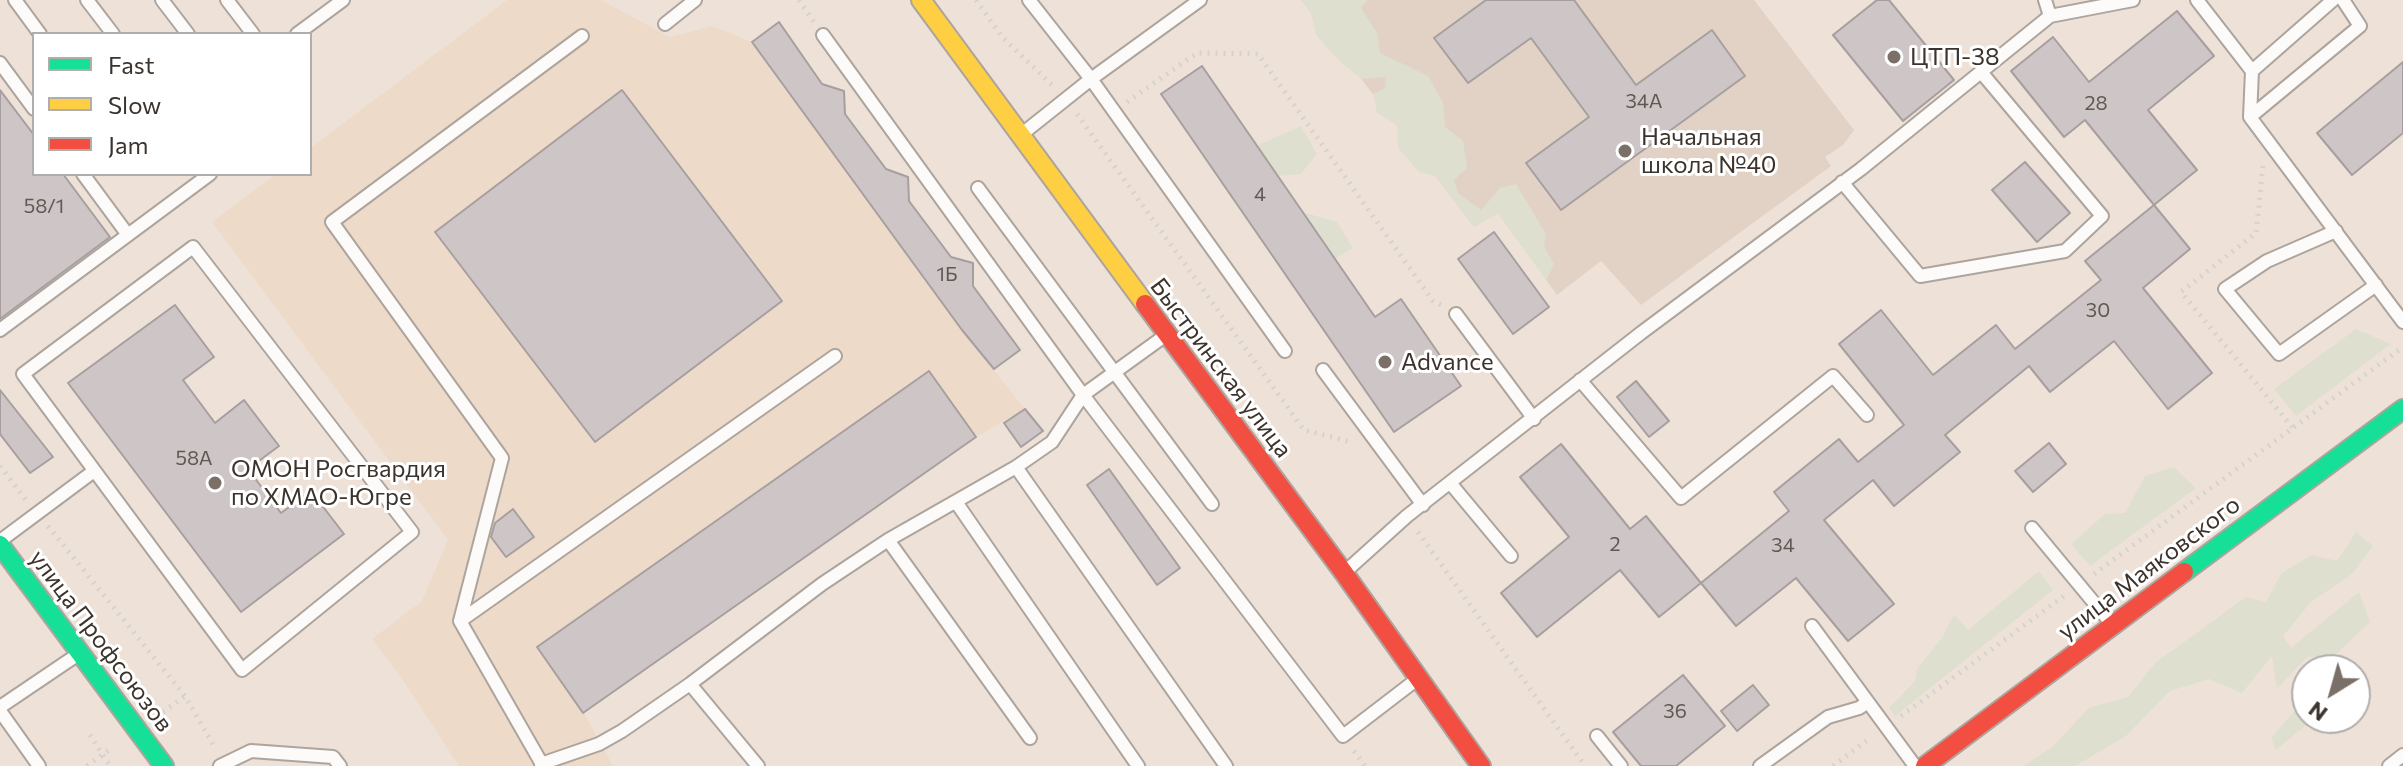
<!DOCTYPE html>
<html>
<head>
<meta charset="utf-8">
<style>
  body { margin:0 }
  #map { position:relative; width:2403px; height:766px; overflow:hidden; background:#eee2d8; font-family:Commissioner,sans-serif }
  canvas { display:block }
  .legend { position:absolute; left:32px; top:32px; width:280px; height:144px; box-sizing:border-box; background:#fff; border:2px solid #b1adab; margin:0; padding:10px 14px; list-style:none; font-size:24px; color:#3b332c }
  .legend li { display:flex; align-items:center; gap:16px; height:40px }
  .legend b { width:40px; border:2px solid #b1adab }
  .north { position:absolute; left:2291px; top:654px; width:80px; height:80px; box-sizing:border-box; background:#fff; border:2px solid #b1adab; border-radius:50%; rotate:217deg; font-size:22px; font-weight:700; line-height:32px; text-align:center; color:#3b332c }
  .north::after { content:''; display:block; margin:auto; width:28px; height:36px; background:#7a7068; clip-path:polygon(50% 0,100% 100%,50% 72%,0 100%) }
</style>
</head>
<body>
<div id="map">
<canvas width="2403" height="766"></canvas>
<ul class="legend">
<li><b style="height:10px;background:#16e098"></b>Fast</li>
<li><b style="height:10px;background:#ffcf43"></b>Slow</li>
<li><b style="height:10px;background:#f24e42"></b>Jam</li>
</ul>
<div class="north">N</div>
</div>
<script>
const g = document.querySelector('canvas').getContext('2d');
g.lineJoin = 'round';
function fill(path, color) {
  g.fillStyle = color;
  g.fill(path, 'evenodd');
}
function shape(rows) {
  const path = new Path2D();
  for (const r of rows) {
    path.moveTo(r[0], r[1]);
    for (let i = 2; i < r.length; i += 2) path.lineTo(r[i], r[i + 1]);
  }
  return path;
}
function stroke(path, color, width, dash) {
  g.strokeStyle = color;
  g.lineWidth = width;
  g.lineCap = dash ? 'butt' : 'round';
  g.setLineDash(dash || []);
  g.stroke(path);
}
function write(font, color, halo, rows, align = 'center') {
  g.font = font + ' Commissioner,sans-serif';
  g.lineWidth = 6;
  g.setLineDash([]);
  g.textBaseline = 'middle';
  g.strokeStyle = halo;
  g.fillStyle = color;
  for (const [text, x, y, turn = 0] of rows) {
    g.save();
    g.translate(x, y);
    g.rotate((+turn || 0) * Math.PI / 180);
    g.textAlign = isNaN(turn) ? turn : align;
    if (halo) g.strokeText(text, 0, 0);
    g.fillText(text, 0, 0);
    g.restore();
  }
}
const built = shape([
  [507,0,601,0,670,37,712,26,752,42,962,330,1025,409,976,437,584,713,613,766,459,766,402,679,372,639,422,601,448,540,212,222,276,174,310,174,310,148]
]);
const education = shape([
  [1301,0,1754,0,1854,130,1843,145,1825,157,1831,166,1641,305,1601,261,1557,295,1498,213,1474,227]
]);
const green = shape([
  [1301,0,1368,0,1361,8,1377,33,1380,53,1428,76,1443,103,1445,127,1463,141,1467,168,1454,180,1458,193,1481,210,1500,188,1516,184,1546,234,1544,246,1554,264,1546,280,1498,213,1474,227,1435,176,1419,172,1398,148,1397,125,1377,113,1373,94,1385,88,1386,77,1362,79,1341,63,1316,35,1311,13],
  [1301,126,1317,154,1301,174,1278,176,1256,146],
  [1302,212,1337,222,1353,248,1335,259],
  [2356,329,2391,344,2296,416,2274,389],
  [2174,467,2196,488,2090,566,2071,544,2105,514,2125,513,2145,476],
  [2356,532,2373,546,2352,574,2311,602,2283,636,2291,648,2359,592,2370,622,2334,656,2307,657,2277,689,2272,656,2242,693,2209,679,2170,691,2126,736,2075,766,2024,766,2052,747,2089,708,2128,697,2155,663,2246,597,2266,602,2281,574,2311,555,2337,561],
  [2039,571,2053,590,1895,716,1889,708,1915,681,1917,669,1941,639,1954,615,1968,630],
  [2298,707,2307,707,2307,718,2315,718,2276,750,2271,738]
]);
const building = shape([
  [1486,0,1574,0,1636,85,1712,30,1745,76,1561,210,1526,163,1589,117,1531,38,1468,83,1434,38,1486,0],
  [1877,0,1889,0,1954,80,1903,121,1833,35,1877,0],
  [2177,11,2214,56,2148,110,2197,170,2154,205,2085,120,2064,137,2011,71,2053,37,2089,82,2177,11],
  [779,22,822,84,844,91,845,114,886,169,908,177,909,201,951,257,973,263,973,286,1020,350,994,369,962,330,752,42,779,22],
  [2403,62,2403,133,2352,175,2317,133,2403,62],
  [1202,66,1375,317,1401,299,1461,386,1394,432,1161,94,1202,66],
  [0,90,34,135,34,174,63,174,110,237,0,319,0,90],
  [622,90,782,301,595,442,435,232,622,90],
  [2025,162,2070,213,2037,242,1992,190,2025,162],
  [2154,205,2190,249,2143,288,2212,373,2168,409,2114,341,2050,392,2029,366,1945,435,1960,452,1894,506,1873,480,1824,520,1894,604,1848,641,1796,578,1736,626,1701,583,1789,511,1774,492,1839,439,1858,462,1904,425,1839,344,1881,310,1933,375,1996,325,2015,349,2101,280,2085,261,2154,205],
  [1494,232,1549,307,1513,334,1458,259,1494,232],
  [175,305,214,357,183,380,215,423,244,400,279,446,248,469,281,513,311,491,344,534,241,612,68,383,175,305],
  [929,371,976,437,583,713,537,647,929,371],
  [1636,381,1669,421,1649,437,1617,397,1636,381],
  [0,390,53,457,30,473,0,434,0,390],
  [1025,409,1043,431,1021,447,1004,423,1025,409],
  [2049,443,2066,464,2033,492,2015,471,2049,443],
  [1561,444,1630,529,1646,516,1701,583,1659,617,1620,570,1537,637,1501,593,1569,537,1520,477,1561,444],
  [1109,469,1180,568,1157,585,1087,485,1109,469],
  [513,509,534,537,506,557,491,537,495,523,513,509],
  [1683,675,1725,726,1676,766,1641,766,1613,732,1683,675],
  [1753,685,1769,705,1737,731,1721,711,1753,685]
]);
const path = shape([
  [799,0,814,22],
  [976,0,1002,37,1052,85],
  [1127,102,1197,53,1258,54,1433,301,1441,305],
  [1077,114,1304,430,1351,442],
  [2263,166,2256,233,2181,292,2293,428],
  [0,466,26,500],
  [48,526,185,696,215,748],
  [1418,532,1585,766],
  [2094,574,2403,347],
  [163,712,185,696],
  [1901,716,2064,596],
  [90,735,110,766],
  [1354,751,1365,766],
  [87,766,112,748],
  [1833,766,1870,738]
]);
const lane = shape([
  [15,0,40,34],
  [87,0,113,34],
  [162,0,188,34],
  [227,0,253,34],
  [1029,0,1091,79,1285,351],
  [2045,0,2050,16],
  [2197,0,2252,71,2250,117,2403,322],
  [665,24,695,0],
  [297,34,343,0],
  [823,35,1083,395,1343,736,1416,680],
  [0,63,34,109],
  [2252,71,2333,0],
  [2250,117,2360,26,2343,0],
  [1022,134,1091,79,1200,0],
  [83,174,128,235],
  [1842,182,1920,276,2065,251,2102,216,1981,72],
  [978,188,1212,504],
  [2336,231,2267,261,2225,289,2279,354,2376,285],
  [193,247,412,532,242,670,23,374,193,247],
  [1456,314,1534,419],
  [0,330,210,174],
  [1323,370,1423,505],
  [1580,380,1681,498,1833,376,1867,415],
  [1016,467,1226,766],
  [1451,484,1511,556],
  [956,502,1138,766],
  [2032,528,2110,622],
  [888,540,1030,738],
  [0,541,94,471],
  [1346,571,1407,516,1641,333,1861,169,2050,16,2133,0],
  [460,621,835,356],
  [1812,626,1915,766],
  [690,684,758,766],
  [0,707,77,655],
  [0,711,39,766],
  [1597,736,1621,766],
  [541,764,599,744,622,731,690,684,822,584,888,540,1016,467,1052,442,1083,395,1166,335],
  [220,766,251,751,333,757,340,766],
  [543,766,460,621,502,458,332,222,582,36],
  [1760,766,1828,717,1859,708,1868,702],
  [2389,766,2403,755]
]);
const fast = shape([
  [0,545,164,766],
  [2184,572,2403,409]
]);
const slow = shape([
  [921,0,1145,304]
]);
const jam = shape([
  [1145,304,1344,573,1481,766],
  [1925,766,2184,572]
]);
const markers = [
  [1894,57,8,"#7a7068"],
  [1625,151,8,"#7a7068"],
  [1385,362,8,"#7a7068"],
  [215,483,8,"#7a7068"]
];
const numberNames = [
  ["34А",1644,101],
  ["28",2096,103],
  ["4",1260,194],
  ["58/1",44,206],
  ["1Б",947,274],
  ["30",2098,310],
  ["58А",194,458],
  ["2",1615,544],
  ["34",1783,545],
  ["36",1675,711]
];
const poiNames = [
  ["ЦТП-38",1910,57],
  ["Начальная",1641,137],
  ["школа №40",1641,165],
  ["Advance",1401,362],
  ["ОМОН Росгвардия",231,469],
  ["по ХМАО-Югре",231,497]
];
const streetNames = [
  ["Быстринская улица",1221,368,53],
  ["улица Маяковского",2149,568,-37],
  ["улица Профсоюзов",101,641,53]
];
fill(built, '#eddac9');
fill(education, '#e1d2c5');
fill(green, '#dedfcf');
fill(building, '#cec5c6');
stroke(building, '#a79f9f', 2);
stroke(lane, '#ada49d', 16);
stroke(fast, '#ada49d', 22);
stroke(slow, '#ada49d', 22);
stroke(jam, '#ada49d', 22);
stroke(path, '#d5d2d0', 5, [2, 6]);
stroke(lane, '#fcfbf9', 12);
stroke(fast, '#16e098', 18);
stroke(slow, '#ffcf43', 18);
stroke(jam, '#f24e42', 18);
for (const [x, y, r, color] of markers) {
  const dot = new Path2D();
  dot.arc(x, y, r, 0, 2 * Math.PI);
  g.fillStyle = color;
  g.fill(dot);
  stroke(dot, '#fff', 3);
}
write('20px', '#605852', null, numberNames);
write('24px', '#3b332c', '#fff', poiNames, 'left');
write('24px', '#3b332c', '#fff', streetNames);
</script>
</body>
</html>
